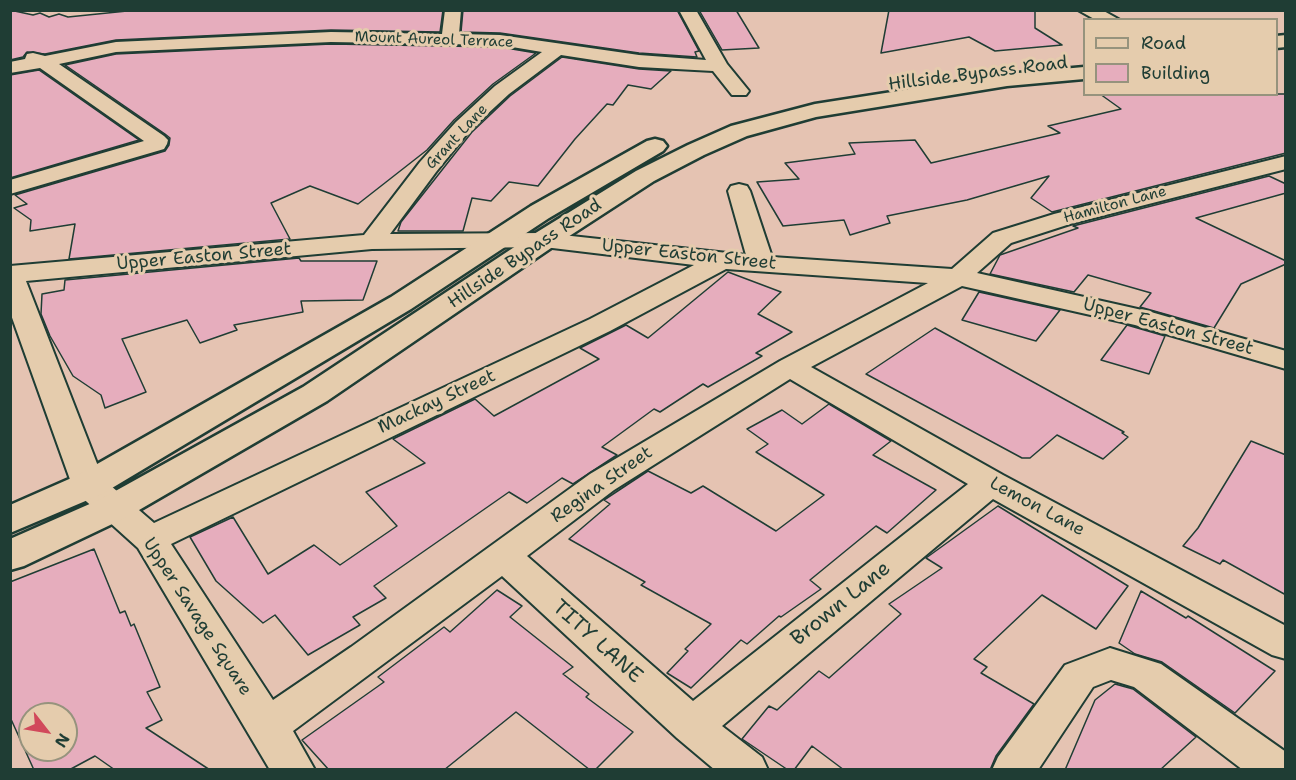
<!DOCTYPE html>
<html>
<head>
<meta charset="utf-8">
<style>
  body { margin:0 }
  #map { position:relative; width:1296px; height:780px; overflow:hidden; background:#e5c3b2; font-family:"Shantell Sans",sans-serif }
  canvas { display:block }
  .frame { position:absolute; inset:0; border:12px solid #1f3d34; pointer-events:none }
  .legend { position:absolute; left:1083px; top:18px; width:195px; height:78px; box-sizing:border-box; background:#e5ccad; border:2px solid #96937d; margin:0; padding:8px 10px; list-style:none; font-size:18px; color:#1f3d34 }
  .legend li { display:flex; align-items:center; gap:12px; height:30px }
  .legend b { width:30px; border:2px solid #96937d }
  .north { position:absolute; left:18px; top:702px; width:60px; height:60px; box-sizing:border-box; background:#e5ccad; border:2px solid #96937d; border-radius:50%; rotate:121deg; font-size:16px; font-weight:700; line-height:24px; text-align:center; color:#1f3d34 }
  .north::after { content:''; display:block; margin:auto; width:21px; height:27px; background:#d1495b; clip-path:polygon(50% 0,100% 100%,50% 72%,0 100%) }
</style>
</head>
<body>
<div id="map">
<canvas width="1296" height="780"></canvas>
<div class="frame"></div>
<ul class="legend">
<li><b style="height:8px;background:#e5ccad"></b>Road</li>
<li><b style="height:16px;background:#e6adbd"></b>Building</li>
</ul>
<div class="north">N</div>
</div>
<script>
const g = document.querySelector('canvas').getContext('2d');
g.lineJoin = 'round';
function fill(path, color) {
  g.fillStyle = color;
  g.fill(path, 'evenodd');
}
function shape(rows) {
  const path = new Path2D();
  for (const r of rows) {
    path.moveTo(r[0], r[1]);
    for (let i = 2; i < r.length; i += 2) path.lineTo(r[i], r[i + 1]);
  }
  return path;
}
function stroke(path, color, width, dash) {
  g.strokeStyle = color;
  g.lineWidth = width;
  g.lineCap = dash ? 'butt' : 'round';
  g.setLineDash(dash || []);
  g.stroke(path);
}
function write(font, color, halo, rows, align = 'center') {
  g.font = font + ' "Shantell Sans",sans-serif';
  g.lineWidth = 6;
  g.setLineDash([]);
  g.textBaseline = 'middle';
  g.strokeStyle = halo;
  g.fillStyle = color;
  for (const [text, x, y, turn = 0] of rows) {
    g.save();
    g.translate(x, y);
    g.rotate((+turn || 0) * Math.PI / 180);
    g.textAlign = isNaN(turn) ? turn : align;
    if (halo) g.strokeText(text, 0, 0);
    g.fillText(text, 0, 0);
    g.restore();
  }
}
const building = shape([
  [10,10,33,15,40,13,49,17,59,14,68,17,137,10,443,10,440,32,331,30,116,40,45,54,27,52,23,57,10,60,10,10],
  [463,10,677,10,699,51,695,52,697,57,639,53,500,33,461,32,463,10],
  [699,10,736,10,759,48,722,50,699,10],
  [889,10,1035,10,1035,28,1062,45,995,51,969,37,881,53,889,10],
  [331,44,500,47,536,53,493,84,454,120,427,150,358,204,310,186,271,203,290,239,69,259,75,224,30,231,31,220,14,208,27,204,15,195,165,151,169,145,170,138,165,134,65,65,116,54,331,44],
  [562,57,639,69,671,71,651,89,628,85,613,105,607,104,575,139,538,186,509,182,491,201,472,198,463,231,398,231,401,222,472,132,510,96,562,57],
  [39,70,139,140,10,178,10,75,39,70],
  [1100,94,1286,94,1286,153,1052,212,1031,198,1049,176,967,200,887,216,890,223,850,235,844,220,783,226,757,182,799,179,785,163,855,154,849,143,915,140,931,163,1060,133,1048,126,1121,109,1100,94],
  [1269,176,1286,184,1286,193,1196,218,1286,261,1286,264,1241,284,1214,328,1140,307,1151,293,1088,275,1074,292,990,274,1000,255,1078,228,1073,226,1269,176],
  [299,258,301,261,377,261,363,300,301,301,303,312,234,325,237,330,200,343,187,320,122,339,146,392,105,408,101,395,73,376,50,336,41,314,42,294,64,290,65,280,299,258],
  [728,272,781,292,758,314,792,332,756,353,762,356,708,387,703,384,660,412,654,409,602,447,617,455,573,484,562,478,527,503,509,492,374,586,386,598,353,617,360,625,308,655,275,615,263,623,216,581,190,537,233,517,268,574,314,545,340,565,397,526,366,492,425,463,393,439,475,399,494,416,599,359,580,348,626,325,648,338,728,272],
  [979,292,1060,310,1036,341,962,320,979,292],
  [1127,325,1165,336,1149,374,1101,360,1127,325],
  [935,328,1124,432,1122,433,1128,437,1103,459,1057,435,1030,458,1022,458,866,374,935,328],
  [829,404,891,441,873,455,936,490,887,533,876,526,810,580,821,589,781,617,779,616,747,644,741,640,691,688,667,673,688,651,685,649,711,624,641,585,645,582,569,539,610,504,604,500,648,471,691,493,703,486,776,531,824,495,756,452,768,444,747,429,782,410,802,424,829,404],
  [1251,441,1286,455,1286,595,1223,560,1220,564,1183,546,1198,528,1251,441],
  [998,506,1128,586,1096,629,1042,595,974,659,987,667,981,673,1034,704,996,756,990,770,844,770,812,746,794,770,788,770,742,739,769,706,777,710,819,671,829,678,901,614,889,604,942,568,926,558,998,506],
  [94,549,120,613,125,611,131,626,134,624,160,687,147,692,162,720,146,728,210,770,115,770,95,756,69,770,34,770,10,717,10,582,94,549],
  [30,714,66,714,66,750,30,750,30,714],
  [497,590,522,606,510,617,573,667,563,674,589,694,586,697,633,732,595,770,590,770,516,712,444,770,329,770,302,740,384,682,378,677,444,627,450,632,497,590],
  [1141,591,1186,618,1188,616,1275,671,1235,713,1162,662,1135,654,1119,643,1141,591],
  [1115,684,1133,689,1196,737,1160,770,1065,770,1095,700,1115,684]
]);
const street = shape([
  [445,10,461,10,459,34,500,35,639,55,706,60,679,10,696,10,727,64,749,91,746,95,732,95,713,71,639,67,561,55,509,94,470,130,436,172,390,234,544,233,746,255,728,191,731,186,739,184,747,186,750,191,772,257,952,269,993,233,1054,214,1286,156,1286,169,1070,224,1011,243,977,273,1151,312,1286,351,1286,369,1135,325,962,286,811,367,1003,475,1286,626,1286,659,1272,655,993,499,722,726,762,757,768,770,715,770,677,738,502,576,293,731,315,770,270,770,138,548,77,493,72,485,10,312,10,266,364,235,420,162,456,122,495,86,542,52,500,45,331,42,116,52,59,64,164,136,168,140,167,144,164,149,10,194,10,180,144,141,40,68,10,73,10,62,25,59,27,54,33,53,45,56,116,42,331,32,442,34,445,10],
  [544,247,694,265,590,319,154,523,103,479,26,281,372,249,544,247],
  [726,269,928,283,780,361,590,474,351,647,273,700,171,544,610,331,726,269],
  [790,379,968,484,693,701,527,556,614,490,790,379],
  [1078,10,1102,10,1120,20,1096,20,1078,10],
  [1110,648,1161,664,1286,752,1286,770,1243,770,1134,687,1111,680,1093,687,1038,770,992,770,998,757,1065,665,1110,648]
]);
const secondary = shape([
  [1286,35,1286,47,1276,48,1276,36,1286,35],
  [1084,67,1084,79,1007,86,816,117,747,136,704,155,654,181,554,246,327,401,127,517,24,566,10,570,10,539,101,499,303,387,534,234,636,171,688,145,731,126,815,104,1007,74,1084,67],
  [655,139,663,141,667,146,663,151,549,218,411,309,102,494,10,533,10,505,76,476,391,297,531,206,647,141,655,139]
]);
const farStreetnames = [
  ["Mount Aureol Terrace",434,40,2],
  ["Grant Lane",457,137,-47],
  ["Hamilton Lane",1115,205,-15]
];
const streetNames = [
  ["Hillside Bypass Road",978,74,-7],
  ["Hillside Bypass Road",525,254,-34],
  ["Upper Easton Street",689,255,6],
  ["Upper Easton Street",204,257,-5],
  ["Upper Easton Street",1168,327,15],
  ["Mackay Street",437,402,-25],
  ["Regina Street",602,485,-35],
  ["Lemon Lane",1037,507,28],
  ["Upper Savage Square",197,617,57]
];
const nearStreetnames = [
  ["Brown Lane",841,604,-39],
  ["TITY LANE",597,642,42]
];
fill(building, '#e6adbd');
stroke(building, '#1f3d34', 1.5);
stroke(street, '#1f3d34', 4);
stroke(secondary, '#1f3d34', 5);
fill(street, '#e5ccad');
fill(secondary, '#e5ccad');
write('15px', '#1f3d34', '#e5ccad', farStreetnames);
write('18px', '#1f3d34', '#e5ccad', streetNames);
write('21px', '#1f3d34', '#e5ccad', nearStreetnames);
</script>
</body>
</html>
